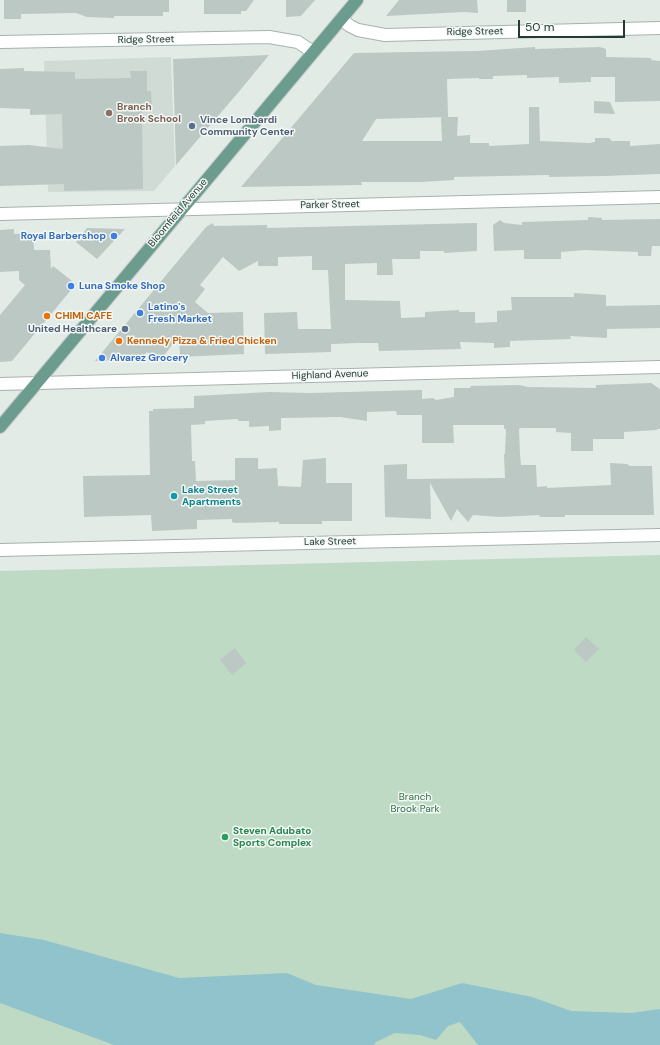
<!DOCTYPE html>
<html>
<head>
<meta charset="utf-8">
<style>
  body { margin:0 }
  #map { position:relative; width:660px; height:1045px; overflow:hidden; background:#e3ebe7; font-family:"DM Sans",sans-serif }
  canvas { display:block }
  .scale { position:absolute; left:518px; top:20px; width:107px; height:18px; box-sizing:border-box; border:2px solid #243a34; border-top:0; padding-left:5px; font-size:12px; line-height:14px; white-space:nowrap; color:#243a34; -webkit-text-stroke:3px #f3f8f5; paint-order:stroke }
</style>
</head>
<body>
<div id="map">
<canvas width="660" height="1045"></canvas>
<div class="scale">50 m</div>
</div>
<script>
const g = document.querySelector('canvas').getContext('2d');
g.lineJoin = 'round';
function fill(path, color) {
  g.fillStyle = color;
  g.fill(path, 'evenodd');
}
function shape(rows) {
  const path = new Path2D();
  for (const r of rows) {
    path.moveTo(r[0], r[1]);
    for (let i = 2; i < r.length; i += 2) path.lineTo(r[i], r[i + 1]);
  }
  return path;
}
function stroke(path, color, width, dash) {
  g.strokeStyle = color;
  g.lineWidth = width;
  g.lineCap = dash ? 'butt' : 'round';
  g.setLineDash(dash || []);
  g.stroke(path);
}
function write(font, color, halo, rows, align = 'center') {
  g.font = font + ' "DM Sans",sans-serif';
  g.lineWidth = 3;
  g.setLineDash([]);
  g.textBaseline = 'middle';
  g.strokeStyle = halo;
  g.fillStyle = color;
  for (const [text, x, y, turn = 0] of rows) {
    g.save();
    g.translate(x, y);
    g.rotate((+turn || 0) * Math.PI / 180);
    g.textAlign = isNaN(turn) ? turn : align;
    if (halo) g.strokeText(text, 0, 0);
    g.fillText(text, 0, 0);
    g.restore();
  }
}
const built = shape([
  [171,57,175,166,154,191,48,192,44,61]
]);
const green = shape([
  [660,555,660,1045,0,1045,0,571]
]);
const water = shape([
  [0,933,44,940,179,978,287,973,316,985,411,999,462,983,532,997,571,1011,631,1013,660,1009,660,1045,478,1045,460,1022,448,1026,436,1040,420,1035,395,1033,376,1042,374,1045,114,1045,0,1003]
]);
const building = shape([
  [4,0,169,0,169,12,163,12,163,16,114,16,114,18,87,17,76,13,21,14,21,19,4,19],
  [204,0,254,0,246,11,241,11,241,14,204,14],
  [286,0,315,0,301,16,286,17],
  [399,0,477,0,478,13,464,12,386,16],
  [507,0,526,0,526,12,507,12],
  [535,47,535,49,600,47,606,49,606,57,651,58,651,60,660,61,660,101,615,102,615,77,591,77,591,82,559,83,559,77,527,78,527,75,493,76,493,79,479,79,479,78,447,79,448,117,376,119,362,141,442,141,441,117,458,117,457,136,470,135,470,143,489,143,489,146,529,144,529,107,539,107,540,141,589,143,595,142,595,138,609,138,612,141,630,141,630,146,660,144,660,174,603,176,549,177,549,175,454,177,454,180,422,182,361,182,362,185,241,187,354,53,477,51],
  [269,55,242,88,176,165,173,59],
  [24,68,24,71,75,72,75,79,131,78,130,71,147,71,147,91,151,91,152,111,142,111,143,189,64,191,64,184,0,186,0,146,29,145,63,149,62,114,30,115,30,109,0,108,0,69],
  [594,101,610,102,615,114,594,113],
  [588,217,602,218,602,220,660,219,660,246,652,246,651,256,638,256,638,252,584,250,561,252,561,259,524,259,524,250,494,251,493,225,500,220,504,223,522,225,522,222,588,220],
  [213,223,214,226,267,225,267,228,477,223,477,251,444,253,444,251,420,251,420,259,392,259,393,275,377,275,377,263,345,264,345,300,400,301,401,318,425,317,425,312,441,311,459,310,459,312,475,312,475,323,497,322,497,311,512,310,511,297,574,297,574,293,606,295,606,306,660,305,660,328,607,329,607,338,570,336,571,339,510,341,510,347,494,348,494,343,460,342,461,349,379,351,378,343,357,343,331,344,331,352,265,354,264,313,297,312,298,329,331,329,328,270,312,270,312,256,278,257,278,266,258,266,258,261,239,271,223,257,200,285,205,289,195,302,208,313,243,312,244,354,180,357,179,336,162,358,154,358,147,352,141,359,95,361,206,227],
  [87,228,125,229,97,259,76,242],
  [14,229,14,234,33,233,34,250,50,250,51,269,53,266,76,284,12,361,0,362,0,315,25,285,19,280,19,271,0,272,0,230],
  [651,383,660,389,660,429,657,429,657,430,624,432,624,439,593,439,593,451,571,451,571,433,556,432,556,428,521,428,519,429,520,454,521,465,536,465,537,487,547,486,547,488,611,485,610,463,627,464,630,466,652,466,654,515,565,515,565,517,539,517,540,515,500,517,473,515,468,522,457,509,451,521,430,483,431,519,385,517,384,465,407,464,407,479,505,478,504,454,505,454,506,429,504,429,504,425,453,425,454,443,422,443,422,415,397,415,396,411,367,412,367,421,340,417,281,418,281,430,269,431,269,426,249,427,249,421,238,421,238,419,205,421,205,424,191,425,192,461,195,461,196,481,235,480,235,458,258,458,258,469,277,468,278,486,301,487,303,460,326,458,326,483,352,483,352,521,322,521,322,524,279,524,279,522,235,523,232,522,232,519,197,520,197,529,152,531,151,515,84,517,83,476,150,475,149,411,153,411,153,409,194,408,194,396,269,392,309,393,422,390,422,399,433,398,436,400,454,397,454,388,470,388,471,386,519,385,528,387,596,388,596,385],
  [586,637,599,649,586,662,574,650],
  [235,648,246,663,232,675,220,660]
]);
const minor = shape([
  [341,19,350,26,358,30,385,35,660,28],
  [0,42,269,37,298,42,313,52],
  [0,214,660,197],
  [0,384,660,367]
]);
const tertiary = shape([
  [0,550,660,535]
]);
const primary = shape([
  [0,427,357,0]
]);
const markers = [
  [109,113,4,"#8d6e63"],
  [192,126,4,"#5c6f8a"],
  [114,236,4,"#3f7fe0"],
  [71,286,4,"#3f7fe0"],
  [140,313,4,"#3f7fe0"],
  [47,316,4,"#e8710a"],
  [125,329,4,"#5c6f8a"],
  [119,341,4,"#e8710a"],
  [102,358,4,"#3f7fe0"],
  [174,496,4,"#0f9aa8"],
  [225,837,4,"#2e9e5b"]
];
const streetNames = [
  ["Ridge Street",475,32,-1],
  ["Ridge Street",146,40,-1],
  ["Parker Street",330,205,-1],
  ["Bloomfield Avenue",178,213,-50],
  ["Highland Avenue",330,375,-2],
  ["Lake Street",330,542,-1]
];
const educationNames = [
  ["Branch",117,107],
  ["Brook School",117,119]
];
const serviceNames = [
  ["Vince Lombardi",200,120],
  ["Community Center",200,132],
  ["United Healthcare",117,329,"right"]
];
const shopNames = [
  ["Royal Barbershop",106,236,"right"],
  ["Luna Smoke Shop",79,286],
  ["Latino's",148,307],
  ["Fresh Market",148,319],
  ["Alvarez Grocery",110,358]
];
const foodNames = [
  ["CHIMI CAFE",55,316],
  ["Kennedy Pizza & Fried Chicken",127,341]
];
const cultureNames = [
  ["Lake Street",182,490],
  ["Apartments",182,502]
];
const parkNames = [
  ["Branch",415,797],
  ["Brook Park",415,809]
];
const leisureNames = [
  ["Steven Adubato",233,831],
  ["Sports Complex",233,843]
];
fill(built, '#d1dbd6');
fill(green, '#bedac5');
fill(water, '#90c3cb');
fill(building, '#bbc8c3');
stroke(minor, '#a6b2ae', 14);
stroke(tertiary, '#a6b2ae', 14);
stroke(primary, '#c2c8c6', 14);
stroke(minor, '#fff', 12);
stroke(tertiary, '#fff', 12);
stroke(primary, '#6b9c8e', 12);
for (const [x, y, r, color] of markers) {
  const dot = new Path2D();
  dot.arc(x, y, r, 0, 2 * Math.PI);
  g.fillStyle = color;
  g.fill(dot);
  stroke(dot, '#f3f8f5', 1.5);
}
write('10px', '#243a34', '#f3f8f5', streetNames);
write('bold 10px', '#785e54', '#f3f8f5', educationNames, 'left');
write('bold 10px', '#4e5e75', '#f3f8f5', serviceNames, 'left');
write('bold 10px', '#366cbe', '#f3f8f5', shopNames, 'left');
write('bold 10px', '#c56008', '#f3f8f5', foodNames, 'left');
write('bold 10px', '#0d838f', '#f3f8f5', cultureNames, 'left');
write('10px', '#326d48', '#f3f8f5', parkNames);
write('bold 10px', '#27864d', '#f3f8f5', leisureNames, 'left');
</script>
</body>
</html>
